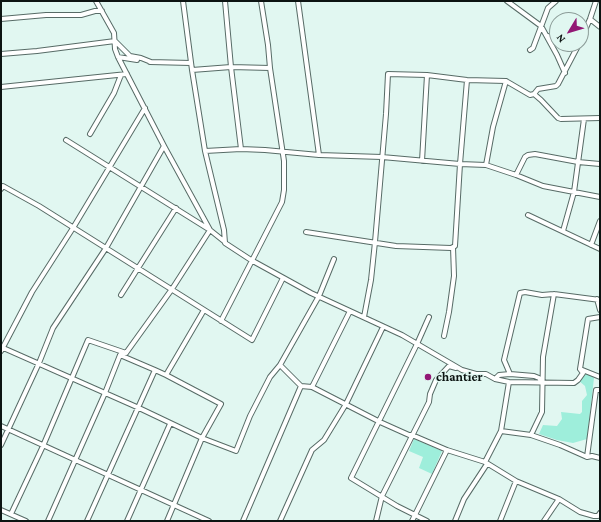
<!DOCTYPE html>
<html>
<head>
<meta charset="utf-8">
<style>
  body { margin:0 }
  #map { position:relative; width:601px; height:522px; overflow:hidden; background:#e1f7f1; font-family:"Crimson Pro",serif }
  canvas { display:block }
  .frame { position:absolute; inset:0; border:2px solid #0c1412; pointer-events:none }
  .north { position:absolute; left:549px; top:12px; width:40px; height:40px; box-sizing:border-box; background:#e1f7f1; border:1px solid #8c9c98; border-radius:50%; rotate:232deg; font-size:11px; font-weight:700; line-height:16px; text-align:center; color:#0c1412 }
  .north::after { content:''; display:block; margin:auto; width:14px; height:18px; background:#921875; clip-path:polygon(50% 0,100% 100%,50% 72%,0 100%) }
</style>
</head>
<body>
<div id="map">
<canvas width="601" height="522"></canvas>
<div class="frame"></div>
<div class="north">N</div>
</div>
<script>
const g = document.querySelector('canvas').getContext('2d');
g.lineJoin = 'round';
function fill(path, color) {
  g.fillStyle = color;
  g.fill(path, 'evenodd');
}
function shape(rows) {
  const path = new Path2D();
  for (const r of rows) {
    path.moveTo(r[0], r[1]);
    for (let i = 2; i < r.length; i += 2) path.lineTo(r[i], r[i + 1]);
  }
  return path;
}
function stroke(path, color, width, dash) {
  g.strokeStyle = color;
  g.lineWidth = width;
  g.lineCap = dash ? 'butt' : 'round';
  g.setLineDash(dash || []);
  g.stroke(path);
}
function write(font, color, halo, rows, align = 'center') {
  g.font = font + ' "Crimson Pro",serif';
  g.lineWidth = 3;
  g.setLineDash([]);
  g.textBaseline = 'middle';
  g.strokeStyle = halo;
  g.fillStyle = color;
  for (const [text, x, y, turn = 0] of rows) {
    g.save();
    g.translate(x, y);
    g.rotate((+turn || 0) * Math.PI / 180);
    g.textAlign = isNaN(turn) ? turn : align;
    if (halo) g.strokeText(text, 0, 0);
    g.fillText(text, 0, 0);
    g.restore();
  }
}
const green = shape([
  [587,373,594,378,587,439,573,443,557,440,539,434,543,425,557,426,562,419,561,412,580,414,582,412,582,401,587,395,585,386,579,381],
  [414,439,442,451,432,474,419,468,423,457,409,451]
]);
const minor = shape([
  [96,1,114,33,115,49,118,57,164,146,210,230,225,242],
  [183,1,192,70,231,67,225,1],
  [298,1,319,155],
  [507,1,541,26,557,55,565,73],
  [1,19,46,15,81,15,95,11,102,11],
  [590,19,600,27],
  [548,36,557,41],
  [581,39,590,19,596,1],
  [563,44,568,45,578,45],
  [530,50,533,48,548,8,556,1],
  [1,54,37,51,115,41,130,56,141,58,151,62],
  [118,57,137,60],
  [150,62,191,63],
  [192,70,205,151,224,230,225,243,251,260,311,293,402,335,462,370,476,374,486,374,495,379,509,382,574,383,578,380,583,373,580,369,588,319,600,317],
  [1,87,127,74],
  [534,94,538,89,556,86,558,84,579,44],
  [90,134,114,93,121,75],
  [241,149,231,67,270,68,268,45,261,1],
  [205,151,241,149,265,150,319,155,382,157,460,164,486,165,516,175,543,186,600,197],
  [422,161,427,75],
  [486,165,493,127,506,81,530,95,534,94,541,100,558,118,561,119,600,118],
  [516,175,525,157,528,155,535,154,578,162,600,164],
  [1,189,3,186,39,206,252,340,283,278],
  [528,215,600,249],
  [563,231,574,192,584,119],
  [306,232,396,246,451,248,455,246,460,164,467,80],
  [591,245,600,221],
  [121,295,176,208],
  [597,299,600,310],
  [364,317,371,280,375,242,386,114,388,74,427,75,467,80,506,81],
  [221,321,282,202,284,190,284,161,270,68],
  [444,336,449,312,454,276,453,247],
  [1,347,139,408,202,438,236,451,250,416,270,377,280,365,319,296,334,259],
  [1,351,32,292,73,228,145,108],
  [120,355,155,370],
  [280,365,301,386,312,387,350,311],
  [580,369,600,377],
  [510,374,504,360,520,293,525,292,542,295,554,294,600,300],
  [166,375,221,404,202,438,167,521],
  [495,379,499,375,510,374,534,376,539,378,543,383],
  [312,387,380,422,409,435,412,435,447,450,485,462,516,481,559,499,580,512,594,516,598,516,600,513],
  [1,426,209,521],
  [501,431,509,382],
  [531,435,542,412,543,357,554,294],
  [1,445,39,363,53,328,106,248,164,146],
  [587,457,592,456,600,458],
  [485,462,501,431,531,435,560,445,587,457,596,390,600,390],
  [1,510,26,521],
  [11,514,43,446,88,340,126,353],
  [48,521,105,393,120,355,126,353,172,289,210,230,66,140],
  [87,521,155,370,166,375,204,310],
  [127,521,170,424],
  [243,521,301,386],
  [280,521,312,450,324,440,346,404,383,327],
  [376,521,382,496,429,402,430,394,436,380,449,366,456,368],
  [412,521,447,450],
  [427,521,397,506,351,478,417,344,429,317],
  [455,521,464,499,487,464],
  [500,521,516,481],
  [544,521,559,499]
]);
const markers = [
  [428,377,4,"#921875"]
];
const poiNames = [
  ["chantier",436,377]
];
fill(green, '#9eeedb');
stroke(minor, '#576b66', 6);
stroke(minor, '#fff', 4);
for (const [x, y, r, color] of markers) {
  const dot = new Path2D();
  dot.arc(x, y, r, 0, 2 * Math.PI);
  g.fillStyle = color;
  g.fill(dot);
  stroke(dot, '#e1f7f1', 1.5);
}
write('bold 13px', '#0c1412', '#e1f7f1', poiNames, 'left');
</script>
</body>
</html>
